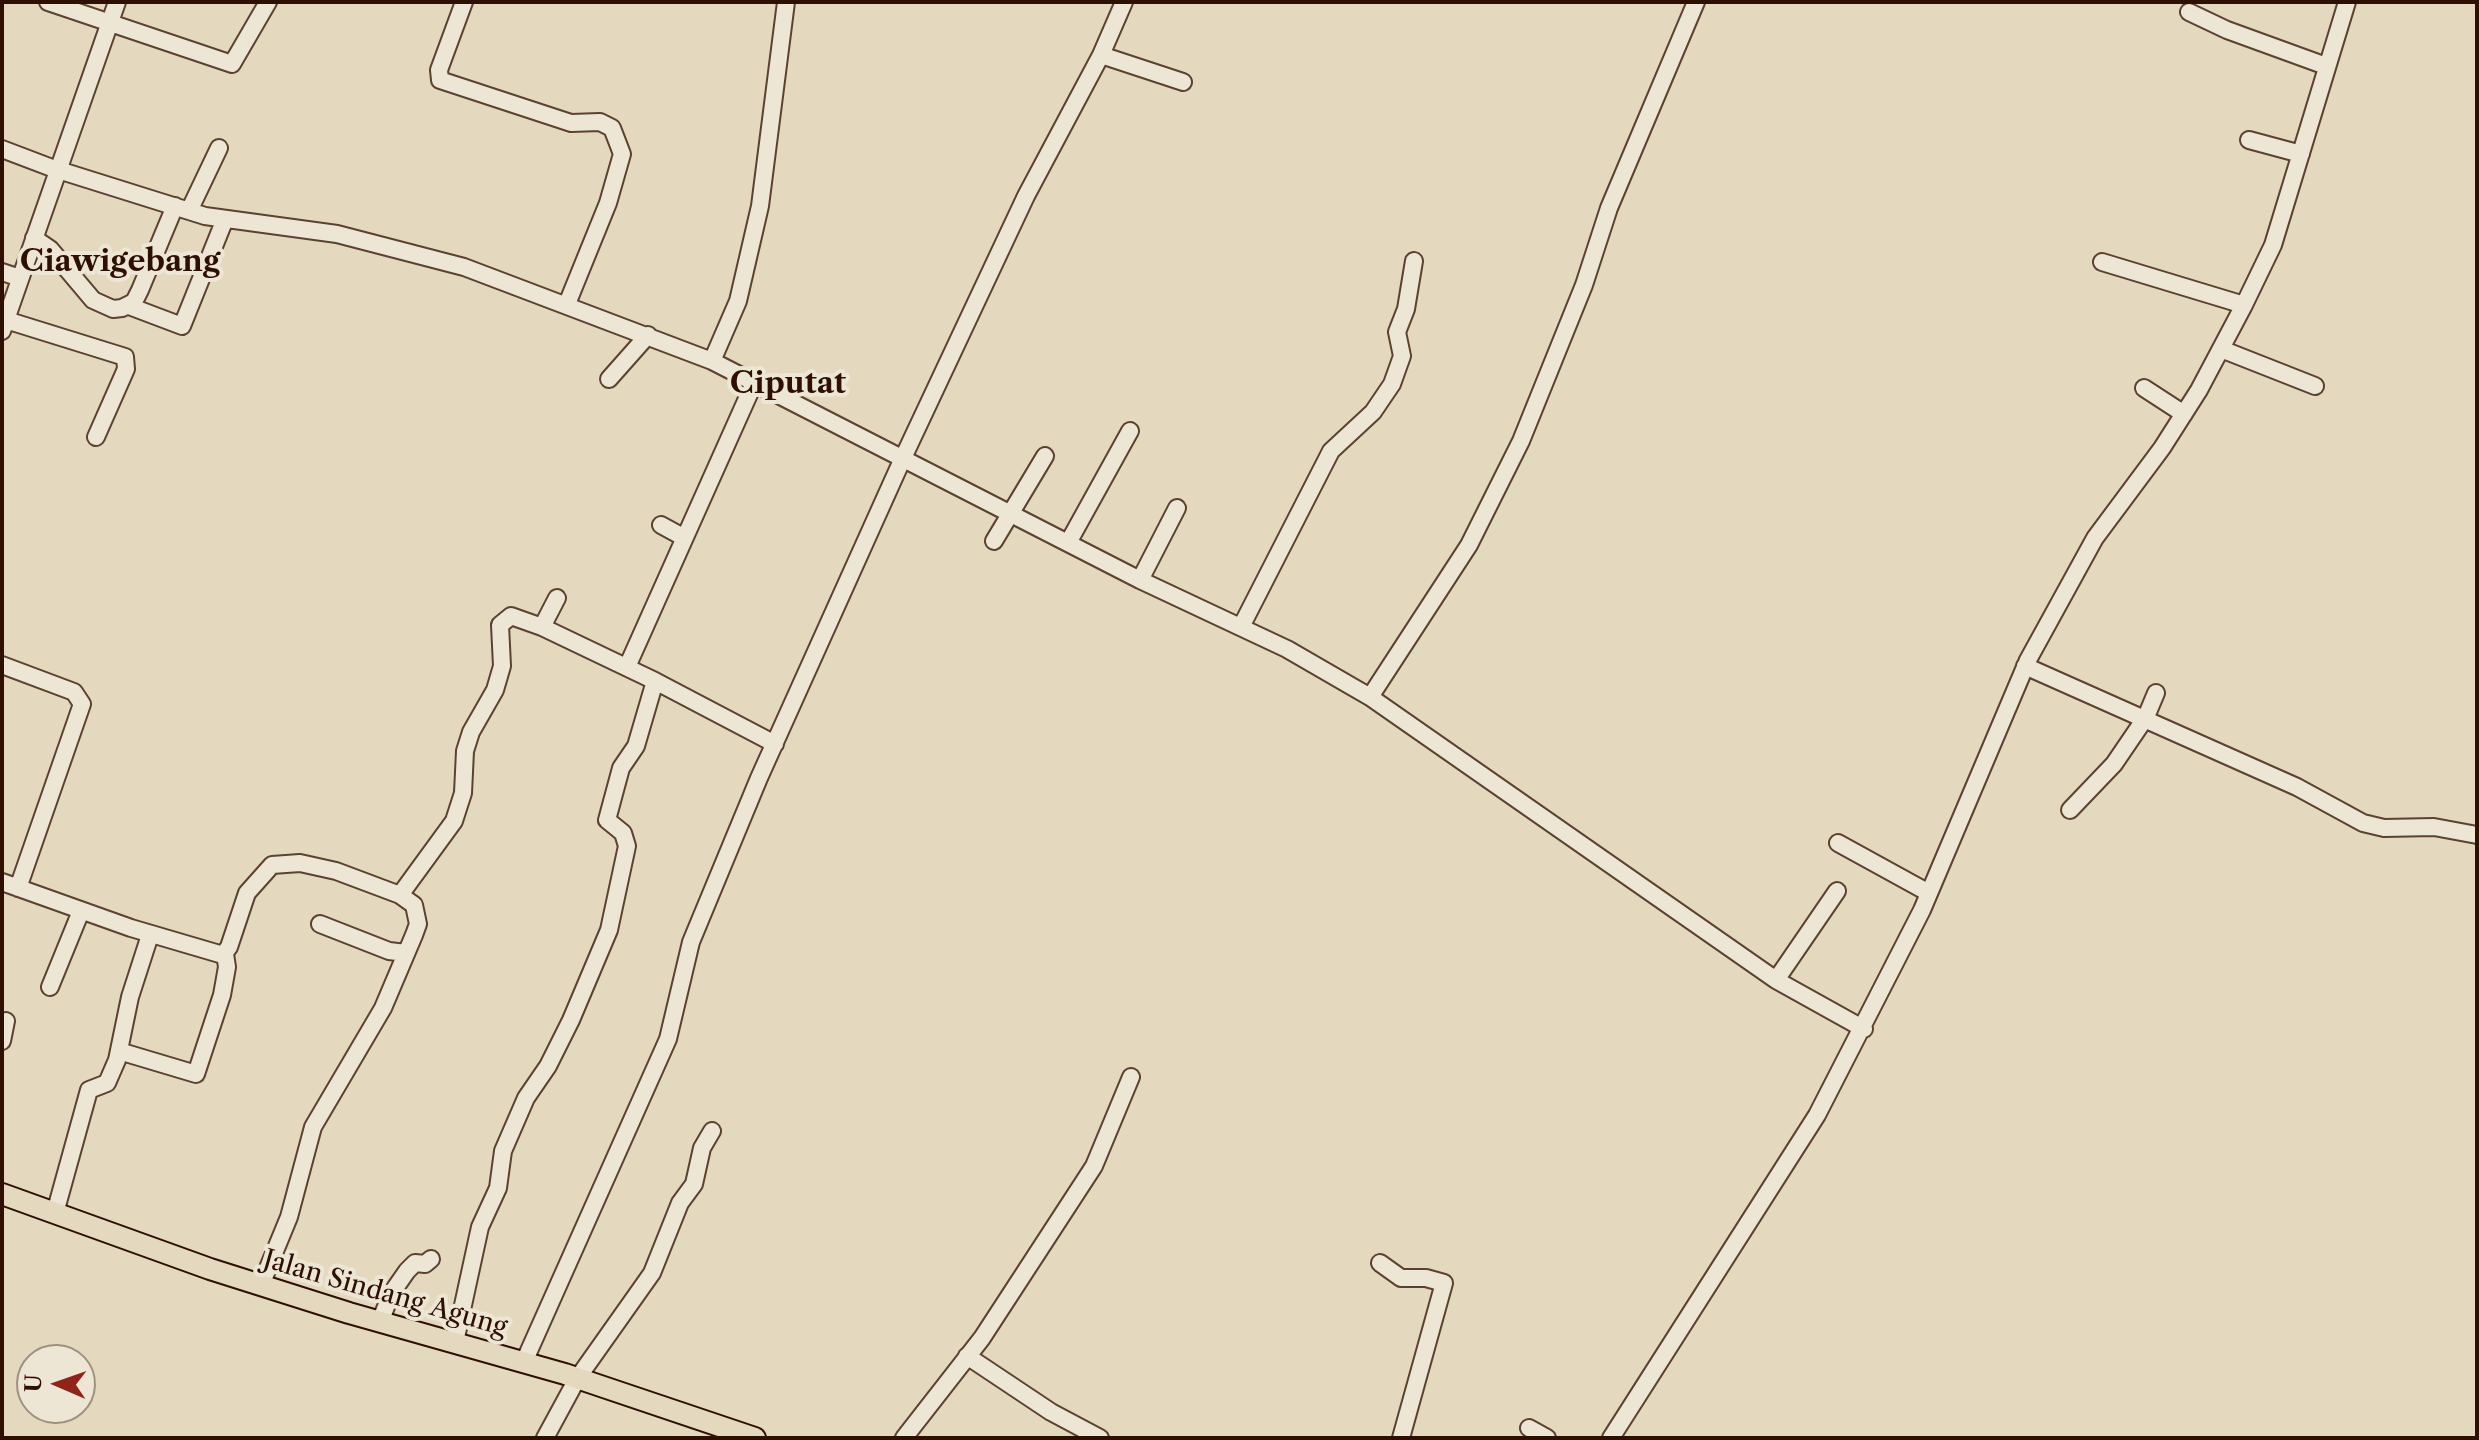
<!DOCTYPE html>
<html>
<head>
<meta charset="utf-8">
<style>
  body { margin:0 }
  #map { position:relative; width:2479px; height:1440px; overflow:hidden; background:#e4d9bf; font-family:"Libre Caslon Text",serif }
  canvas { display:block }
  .frame { position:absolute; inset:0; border:4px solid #2d1000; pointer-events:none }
  .north { position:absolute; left:16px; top:1344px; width:80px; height:80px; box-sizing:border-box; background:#ede6d5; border:2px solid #a09080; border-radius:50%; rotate:272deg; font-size:22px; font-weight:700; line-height:32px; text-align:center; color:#2d1000 }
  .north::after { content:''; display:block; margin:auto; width:28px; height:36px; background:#8f2418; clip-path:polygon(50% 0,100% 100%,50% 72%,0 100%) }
</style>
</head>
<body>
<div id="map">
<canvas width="2479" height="1440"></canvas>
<div class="frame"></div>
<div class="north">U</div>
</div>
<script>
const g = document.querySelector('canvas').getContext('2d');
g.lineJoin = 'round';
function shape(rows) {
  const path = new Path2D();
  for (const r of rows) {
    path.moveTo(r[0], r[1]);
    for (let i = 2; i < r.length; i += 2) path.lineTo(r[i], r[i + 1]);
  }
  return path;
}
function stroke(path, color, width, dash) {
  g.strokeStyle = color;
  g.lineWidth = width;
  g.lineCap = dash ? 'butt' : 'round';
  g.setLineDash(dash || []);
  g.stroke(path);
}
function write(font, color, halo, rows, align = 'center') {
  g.font = font + ' "Libre Caslon Text",serif';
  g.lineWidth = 8;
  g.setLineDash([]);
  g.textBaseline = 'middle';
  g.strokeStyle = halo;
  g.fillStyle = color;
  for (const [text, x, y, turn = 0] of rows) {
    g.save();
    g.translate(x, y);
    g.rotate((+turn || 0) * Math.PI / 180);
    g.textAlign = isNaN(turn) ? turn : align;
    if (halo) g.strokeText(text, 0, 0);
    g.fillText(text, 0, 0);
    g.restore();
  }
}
const minor = shape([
  [48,2,232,64,268,2],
  [464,2,439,70,440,80,571,123,600,122,612,128,622,154,608,203,567,304],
  [2189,12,2227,30,2326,66],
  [1101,55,1183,82],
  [2249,140,2301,154],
  [2,149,52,168,205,216,337,234,464,267,712,361,1140,580,1287,649,1370,697,1776,980,1864,1029],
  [189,211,219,148],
  [34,238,50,249,93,300,113,309,122,308,134,302,140,290,175,206],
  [2102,262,2244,305],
  [2,272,20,278],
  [129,306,182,326,225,219],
  [6,320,125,357,126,369,96,437],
  [2,331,117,2],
  [2221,349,2315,386],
  [712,361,738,301,760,206,786,2],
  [609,379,648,335],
  [2144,388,2184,414],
  [661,525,683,537],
  [994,541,1045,456],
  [1068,543,1130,431],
  [1140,580,1177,508],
  [1242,625,1331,451,1373,412,1392,384,1402,356,1397,332,1406,309,1414,261],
  [542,627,557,598],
  [2,665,74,692,82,704,18,888],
  [2025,666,2297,787,2363,823,2384,828,2434,827,2477,835],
  [627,667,754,383],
  [1370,697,1469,545,1521,441,1584,285,1609,208,1696,2],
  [2070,810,2114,764,2146,717,2156,693],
  [1838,843,1929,893],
  [2,882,131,928,223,955,229,947,247,893,272,865,300,863,336,871,400,895,454,821,463,793,465,751,471,732,495,690,502,666,500,625,511,616,542,627,655,681,775,744],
  [320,924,389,951,406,953],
  [1776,980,1837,891],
  [50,987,81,911],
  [2,1041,6,1021],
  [119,1051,196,1074,222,995,227,967,225,954],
  [55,1213,89,1090,107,1083,117,1060,130,997,150,935],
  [1380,1263,1401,1278,1426,1278,1444,1283,1401,1438],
  [261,1285,289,1217,313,1127,383,1008,414,935,418,924,414,905,400,895],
  [380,1322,391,1294,407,1271,415,1263,425,1264,431,1259],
  [455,1342,480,1227,498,1188,503,1151,526,1098,548,1066,571,1020,609,930,627,846,623,833,607,820,621,768,636,746,655,681],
  [967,1356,1051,1412,1100,1438],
  [524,1362,668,1039,691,942,759,778,903,458,1026,196,1101,55,1124,2],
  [1529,1428,1547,1438],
  [545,1438,577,1379,652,1273,680,1203,694,1184,702,1148,712,1131],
  [904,1438,982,1338,1094,1166,1131,1077],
  [1611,1438,1817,1115,1922,910,2028,660,2095,538,2162,448,2199,390,2244,305,2273,245,2347,2]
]);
const major = shape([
  [2,1194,210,1269,349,1313,565,1374,755,1438]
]);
const streetNames = [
  ["Jalan Sindang Agung",385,1294,16]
];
const quarterNames = [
  ["Ciawigebang",120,262],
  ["Ciputat",788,384]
];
stroke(minor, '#5b4230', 20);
stroke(major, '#2d1000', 24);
stroke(minor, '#ede6d5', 16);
stroke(major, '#e4d9bf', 20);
write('26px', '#2d1000', '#ede6d5', streetNames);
write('bold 30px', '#2d1000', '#ede6d5', quarterNames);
</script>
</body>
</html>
